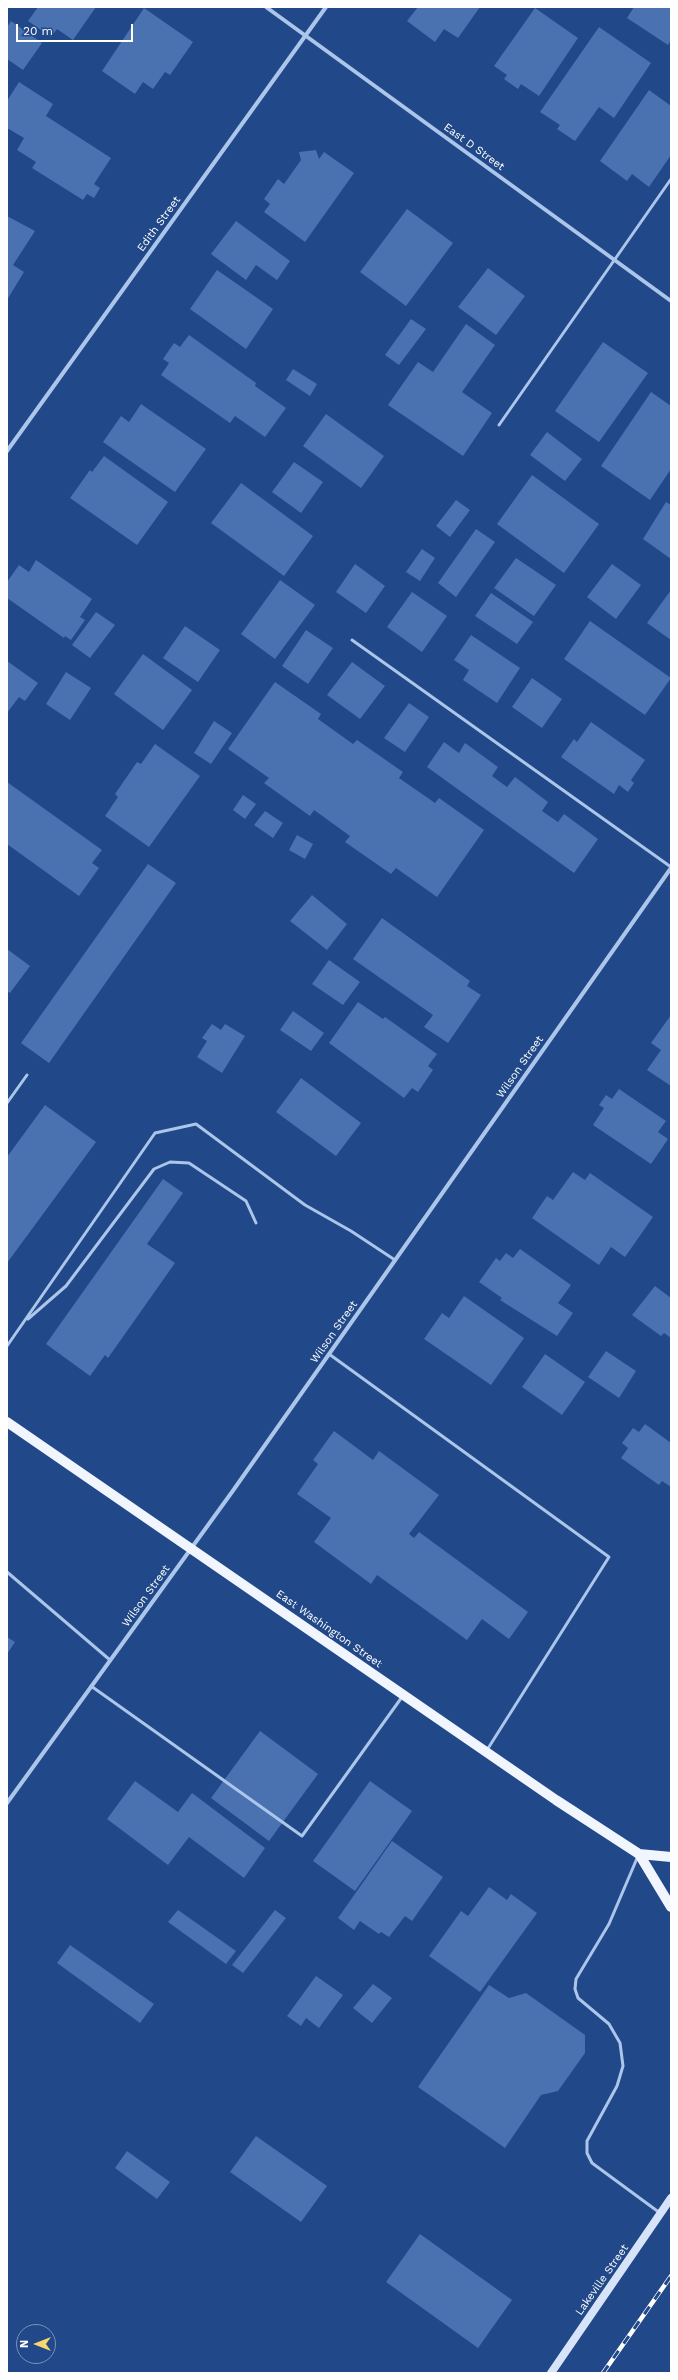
<!DOCTYPE html>
<html>
<head>
<meta charset="utf-8">
<style>
  body { margin:0 }
  #map { position:relative; width:678px; height:2380px; overflow:hidden; background:#214888; font-family:"Work Sans",sans-serif }
  canvas { display:block }
  .frame { position:absolute; inset:0; border:8px solid #fff; pointer-events:none }
  .north { position:absolute; left:16px; top:2324px; width:40px; height:40px; box-sizing:border-box; background:#214888; border:1px solid #7a91b8; border-radius:50%; rotate:270deg; font-size:11px; font-weight:700; line-height:16px; text-align:center; color:#fff }
  .north::after { content:''; display:block; margin:auto; width:14px; height:18px; background:#f7d66d; clip-path:polygon(50% 0,100% 100%,50% 72%,0 100%) }
  .scale { position:absolute; left:16px; top:24px; width:117px; height:18px; box-sizing:border-box; border:2px solid #fff; border-top:0; padding-left:5px; font-size:12px; line-height:14px; white-space:nowrap; color:#fff; -webkit-text-stroke:3px #214888; paint-order:stroke }
</style>
</head>
<body>
<div id="map">
<canvas width="678" height="2380"></canvas>
<div class="frame"></div>
<div class="north">N</div>
<div class="scale">20 m</div>
</div>
<script>
const g = document.querySelector('canvas').getContext('2d');
g.lineJoin = 'round';
function fill(path, color) {
  g.fillStyle = color;
  g.fill(path, 'evenodd');
}
function shape(rows) {
  const path = new Path2D();
  for (const r of rows) {
    path.moveTo(r[0], r[1]);
    for (let i = 2; i < r.length; i += 2) path.lineTo(r[i], r[i + 1]);
  }
  return path;
}
function stroke(path, color, width, dash) {
  g.strokeStyle = color;
  g.lineWidth = width;
  g.lineCap = dash ? 'butt' : 'round';
  g.setLineDash(dash || []);
  g.stroke(path);
}
function write(font, color, halo, rows, align = 'center') {
  g.font = font + ' "Work Sans",sans-serif';
  g.lineWidth = 3;
  g.setLineDash([]);
  g.textBaseline = 'middle';
  g.strokeStyle = halo;
  g.fillStyle = color;
  for (const [text, x, y, turn = 0] of rows) {
    g.save();
    g.translate(x, y);
    g.rotate((+turn || 0) * Math.PI / 180);
    g.textAlign = isNaN(turn) ? turn : align;
    if (halo) g.strokeText(text, 0, 0);
    g.fillText(text, 0, 0);
    g.restore();
  }
}
const building = shape([
  [38,7,96,7,73,40,57,29,51,37,28,21],
  [418,7,480,7,458,38,444,29,435,42,407,21],
  [634,7,671,7,671,40,668,45,627,18],
  [144,8,193,42,170,75,165,72,153,89,143,82,135,94,102,71],
  [535,8,578,38,539,96,521,84,518,89,504,79,507,75,494,66],
  [11,21,42,43,23,70,7,59,7,27],
  [599,27,651,63,614,118,599,107,575,141,557,129,560,125,540,112],
  [19,82,53,104,46,116,111,158,94,184,100,188,94,198,87,194,83,200,32,168,36,162,17,150,24,138,7,128,7,101],
  [649,90,671,106,671,155,649,187,632,174,627,181,600,161],
  [316,150,319,159,324,152,354,173,305,242,264,212,270,204,264,199,278,179,284,184,301,160,299,152],
  [407,209,453,243,406,306,360,272],
  [7,216,35,231,13,265,24,272,7,300],
  [236,221,290,261,277,280,256,265,246,280,211,254],
  [488,268,525,296,496,335,458,307],
  [217,270,273,309,246,349,190,309],
  [411,319,426,329,399,365,385,355],
  [466,324,495,345,462,392,492,413,463,456,388,405,418,362,433,372],
  [189,335,256,383,255,386,286,408,265,437,235,416,230,423,161,375,169,363,163,359,174,343,180,347],
  [603,342,648,373,599,442,555,411],
  [293,369,317,384,310,396,286,380],
  [651,392,671,406,671,469,650,500,601,466],
  [141,404,206,449,175,492,103,442,121,416,129,422],
  [326,414,384,456,361,488,303,446],
  [547,432,582,459,565,481,530,455],
  [104,456,168,502,137,545,70,498,90,470,92,472],
  [294,462,323,482,301,513,272,492],
  [532,475,599,524,564,573,497,524],
  [241,483,313,536,284,576,211,523],
  [456,500,470,510,450,537,436,526],
  [666,502,671,505,671,559,643,539],
  [476,529,495,542,456,597,438,583],
  [422,549,435,558,420,581,406,572],
  [516,558,556,585,534,616,494,588],
  [36,560,92,599,80,617,85,620,71,640,65,636,64,638,7,598,7,582,19,565,29,572],
  [355,564,385,586,366,613,336,592],
  [612,564,641,585,616,619,587,597],
  [280,580,315,605,275,659,241,634],
  [671,590,671,640,647,623],
  [412,592,447,616,422,652,387,627],
  [491,593,533,622,517,644,475,616],
  [96,612,115,625,90,658,72,645],
  [590,621,671,678,645,715,564,659],
  [185,626,220,650,198,682,163,658],
  [306,630,333,648,308,684,282,666],
  [471,635,520,668,497,703,463,680,469,670,454,660],
  [143,654,192,690,163,730,114,694],
  [7,661,38,683,25,701,19,697,7,713],
  [352,662,385,686,360,719,327,695],
  [66,672,91,688,70,720,46,704],
  [532,678,562,699,542,728,512,707],
  [275,682,321,714,318,719,353,744,357,740,403,772,399,778,435,803,439,798,484,830,437,897,396,868,391,874,345,842,350,836,314,810,310,816,264,783,269,778,228,749],
  [409,703,429,717,405,752,384,738],
  [214,721,232,733,211,764,194,753],
  [591,722,645,760,631,780,634,783,628,792,619,785,614,794,561,757,574,739,577,742],
  [444,742,459,753,465,743,498,767,492,776,507,787,515,777,548,802,542,811,558,822,564,814,598,839,574,873,427,767],
  [155,744,200,776,149,847,105,816,118,797,115,794,137,762,141,764],
  [7,782,102,850,92,863,99,868,79,896,7,844],
  [243,795,256,804,245,819,233,810],
  [265,811,283,823,273,838,254,825],
  [297,835,313,844,305,859,289,850],
  [148,864,176,883,49,1063,21,1043],
  [312,895,347,924,327,950,290,921],
  [382,918,470,981,467,986,481,995,448,1043,424,1027,433,1015,353,959],
  [7,949,30,966,10,993,7,991],
  [329,960,360,982,343,1005,312,984],
  [358,1002,383,1019,385,1017,437,1054,428,1066,433,1070,418,1092,412,1088,404,1098,329,1043],
  [293,1011,324,1033,311,1051,280,1030],
  [671,1015,671,1086,647,1070,661,1050,651,1043],
  [212,1024,221,1030,225,1024,245,1036,222,1073,197,1057,207,1041,202,1038],
  [301,1078,361,1123,336,1156,276,1112],
  [619,1089,666,1121,658,1132,668,1139,651,1164,593,1125,604,1108,599,1105,606,1095,612,1099],
  [45,1105,96,1142,7,1263,7,1157],
  [573,1172,585,1180,590,1173,653,1217,625,1257,611,1247,599,1265,532,1218,547,1196,553,1200],
  [163,1179,183,1193,147,1244,175,1263,108,1358,105,1355,90,1376,46,1344],
  [520,1249,571,1285,558,1303,573,1313,557,1336,500,1300,502,1298,479,1282,496,1258,500,1261,506,1253,513,1258],
  [655,1286,671,1298,671,1338,664,1333,661,1336,632,1315],
  [464,1296,524,1338,491,1385,424,1339,442,1313,449,1318],
  [606,1351,636,1371,619,1398,588,1377],
  [545,1354,585,1382,562,1415,522,1387],
  [645,1424,671,1443,671,1487,662,1481,659,1485,621,1458,628,1448,622,1443,633,1428,639,1432],
  [334,1431,373,1460,379,1451,439,1495,409,1534,414,1538,419,1532,528,1612,509,1639,482,1619,467,1640,377,1575,371,1584,314,1542,331,1518,297,1494,318,1464,313,1460],
  [7,1637,15,1642,7,1654],
  [260,1731,318,1774,269,1841,211,1798],
  [135,1781,178,1812,192,1793,265,1848,244,1878,189,1837,168,1865,107,1819],
  [370,1781,412,1811,355,1891,313,1861],
  [392,1841,443,1877,412,1921,405,1916,389,1937,381,1932,379,1934,360,1921,354,1930,338,1918],
  [489,1887,507,1900,511,1894,537,1913,480,1992,429,1956,461,1911,468,1916],
  [178,1910,236,1951,226,1964,168,1922],
  [275,1910,286,1918,243,1973,232,1965],
  [70,1945,154,2004,140,2023,57,1963],
  [316,1976,343,1995,319,2028,306,2018,301,2026,287,2016],
  [373,1984,392,1998,372,2023,353,2008],
  [489,1985,509,1998,526,1993,585,2035,585,2053,558,2091,541,2095,505,2148,418,2087],
  [256,2136,327,2186,301,2222,230,2172],
  [127,2151,170,2182,157,2199,115,2168],
  [420,2234,512,2300,478,2348,386,2282]
]);
const lane = shape([
  [499,425,671,179],
  [352,640,671,867],
  [7,1103,27,1075],
  [28,1319,66,1286,154,1169,170,1162,189,1163,246,1201,256,1223],
  [7,1346,155,1133,196,1124,305,1205,351,1231,395,1260],
  [329,1354,609,1557,487,1750],
  [7,1572,110,1660],
  [91,1686,302,1836,402,1697],
  [638,1856,609,1924,576,1979,575,1989,578,1998,609,2024,620,2043,623,2066,617,2086,587,2141,587,2153,592,2163,660,2213]
]);
const street = shape([
  [266,7,671,301],
  [7,451,326,7],
  [7,1803,232,1492,671,868]
]);
const secondary = shape([
  [551,2373,671,2198]
]);
const primary = shape([
  [7,1422,556,1800,639,1854,671,1907],
  [639,1854,671,1857]
]);
const rail = shape([
  [603,2373,671,2276]
]);
const streetNames = [
  ["East D Street",474,147,36],
  ["Edith Street",159,224,-54],
  ["Wilson Street",520,1067,-55],
  ["Wilson Street",334,1332,-55],
  ["Wilson Street",146,1596,-54],
  ["East Washington Street",329,1629,35],
  ["Lakeville Street",602,2280,-55]
];
fill(building, '#4a72b0');
stroke(lane, '#acc5ea', 3);
stroke(street, '#acc5ea', 4);
stroke(secondary, '#d7e3f8', 8);
stroke(primary, '#f0f5fe', 10);
stroke(rail, '#fff', 4.5);
stroke(rail, '#214888', 3, [9]);
write('11px', '#fff', '#214888', streetNames);
</script>
</body>
</html>
